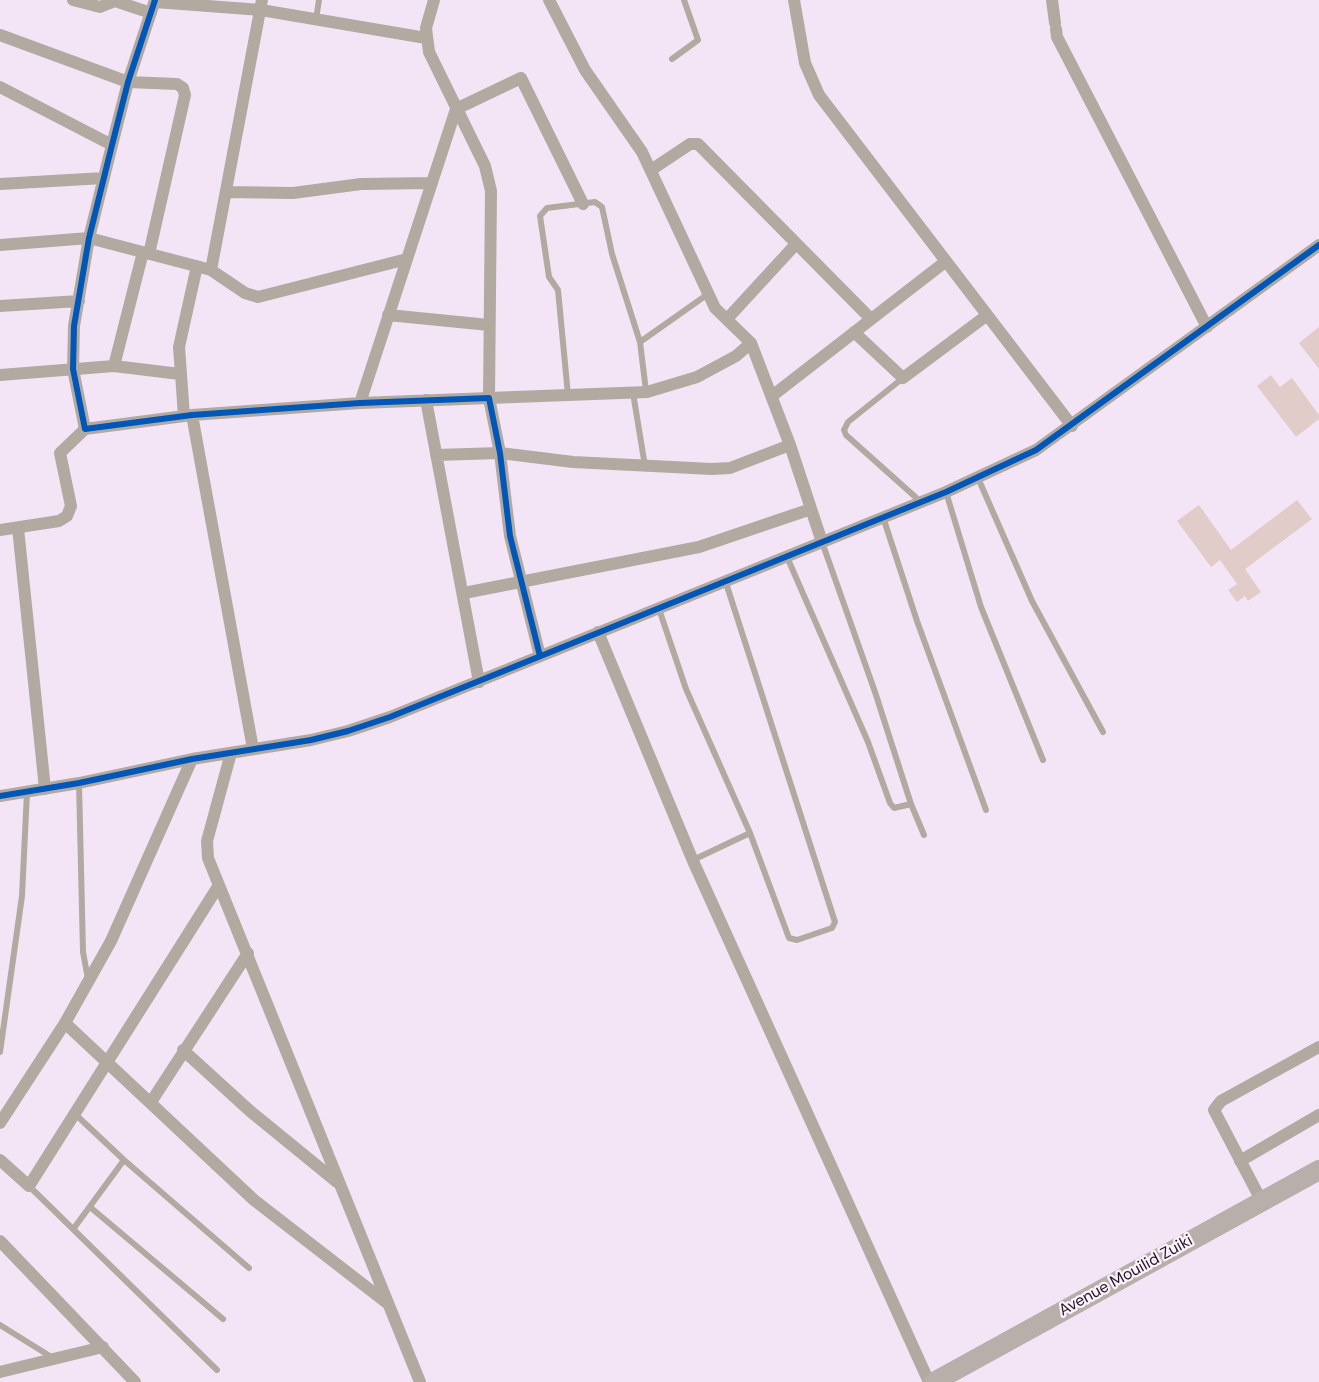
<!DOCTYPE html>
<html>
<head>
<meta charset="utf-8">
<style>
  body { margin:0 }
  canvas { display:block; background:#f3e5f6 }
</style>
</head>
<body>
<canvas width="1319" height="1382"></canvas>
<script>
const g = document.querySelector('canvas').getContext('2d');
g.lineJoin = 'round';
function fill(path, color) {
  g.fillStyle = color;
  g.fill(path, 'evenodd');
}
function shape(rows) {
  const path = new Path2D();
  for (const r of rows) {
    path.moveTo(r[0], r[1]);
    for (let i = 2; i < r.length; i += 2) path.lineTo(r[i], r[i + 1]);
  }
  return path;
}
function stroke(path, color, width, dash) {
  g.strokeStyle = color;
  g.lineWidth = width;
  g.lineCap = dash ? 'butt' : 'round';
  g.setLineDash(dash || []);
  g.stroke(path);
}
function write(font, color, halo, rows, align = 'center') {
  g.font = font + ' "DM Sans",sans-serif';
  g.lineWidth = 4.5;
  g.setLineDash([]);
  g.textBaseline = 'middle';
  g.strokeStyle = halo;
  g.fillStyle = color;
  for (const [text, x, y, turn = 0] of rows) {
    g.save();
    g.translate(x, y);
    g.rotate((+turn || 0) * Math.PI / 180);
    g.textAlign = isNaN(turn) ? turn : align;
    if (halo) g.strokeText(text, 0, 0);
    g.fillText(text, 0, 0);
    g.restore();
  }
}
const building = shape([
  [1319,327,1319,369,1299,343],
  [1271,375,1280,387,1292,378,1319,415,1319,419,1296,437,1257,386],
  [1297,500,1312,519,1245,569,1261,592,1248,601,1245,596,1237,602,1228,590,1237,584,1220,560,1211,567,1177,521,1199,505,1231,550]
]);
const lane = shape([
  [316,19,319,0],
  [672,59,698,40,684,0],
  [640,342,708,294],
  [903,378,848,422,844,430,846,435,921,502],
  [633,393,645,466],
  [568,395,558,290,549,277,540,216,547,208,595,202,602,207,612,254,640,342,646,391],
  [978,478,1032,601,1103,732],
  [946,492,981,607,1043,760],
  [883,517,917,621,986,810],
  [822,542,875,692,911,804,924,835],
  [787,557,868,742,890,803,894,808,911,804],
  [659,609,686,689,750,833,789,938,797,940,832,928,835,922,726,583],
  [79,783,83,952,88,979],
  [693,860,750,833],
  [0,1052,22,896,27,792],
  [75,1114,124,1160,249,1268],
  [29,1186,217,1370],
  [90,1207,223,1319],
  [74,1228,124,1160],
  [0,1325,53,1358]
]);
const street = shape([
  [73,0,100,7,115,1,151,13],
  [155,0,128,82,112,145,89,238,74,326,73,369,85,429,192,415,360,403,489,398,500,453,510,536,540,656],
  [434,0,426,28,429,52,485,166,491,191,489,398,647,392,697,377,736,356,751,343],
  [549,0,585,70,642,152,715,308,751,343,790,445,822,542],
  [794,0,805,63,819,95,1072,426],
  [1052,0,1055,23],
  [155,2,261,10,426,38],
  [1056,29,1057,37,1207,327],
  [0,35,128,82,177,84,183,88,185,95,149,254],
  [0,87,112,145],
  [651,170,690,144,698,144,871,319],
  [0,184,104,178],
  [226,192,293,193,361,184,432,183],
  [0,245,89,238,211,270,245,293,258,297,407,259],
  [211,270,262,0],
  [0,306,79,301],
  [388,315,489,325],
  [727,319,796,244],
  [854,332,903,378,986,316],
  [114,366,180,374],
  [0,375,114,366,143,252],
  [772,396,945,262],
  [426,400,479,682],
  [360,403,456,109,521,78,583,204],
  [192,415,253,749],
  [184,416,179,347,197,266],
  [436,455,500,453,573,462,712,469,730,468,790,445],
  [18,528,45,789],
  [0,530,59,521,67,516,71,506,60,453,85,429],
  [464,593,699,547,811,509],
  [598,632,693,861,929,1382],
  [231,753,207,841,208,858,420,1382],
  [0,796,79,783,192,759,311,740,348,731,390,717,946,492,1036,450,1319,245],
  [65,1023,254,1200,387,1303],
  [183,1050,250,1111,337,1182],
  [151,1102,248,953],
  [0,1123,65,1023,111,941,192,759],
  [0,1160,29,1186,219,885],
  [1240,1161,1319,1115],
  [1262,1202,1214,1110,1221,1101,1319,1047],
  [0,1241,135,1382],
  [0,1372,103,1347]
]);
const primary = shape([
  [934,1382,1319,1170]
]);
const cycleway = shape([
  [155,0,128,82,112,145,89,238,74,326,73,369,85,429,192,415,360,403,489,398,500,453,510,536,540,656],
  [0,796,79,783,192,759,311,740,348,731,390,717,946,492,1036,450,1319,245]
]);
const streetNames = [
  ["Avenue Mouilid Zuiki",1126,1276,-29]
];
fill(building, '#e1ccc9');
stroke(lane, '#b2aaa1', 6);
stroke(street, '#b2aaa1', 12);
stroke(primary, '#b8aeaa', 20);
stroke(cycleway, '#0057b8', 6);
write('16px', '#221923', '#fcf2fe', streetNames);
</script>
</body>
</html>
